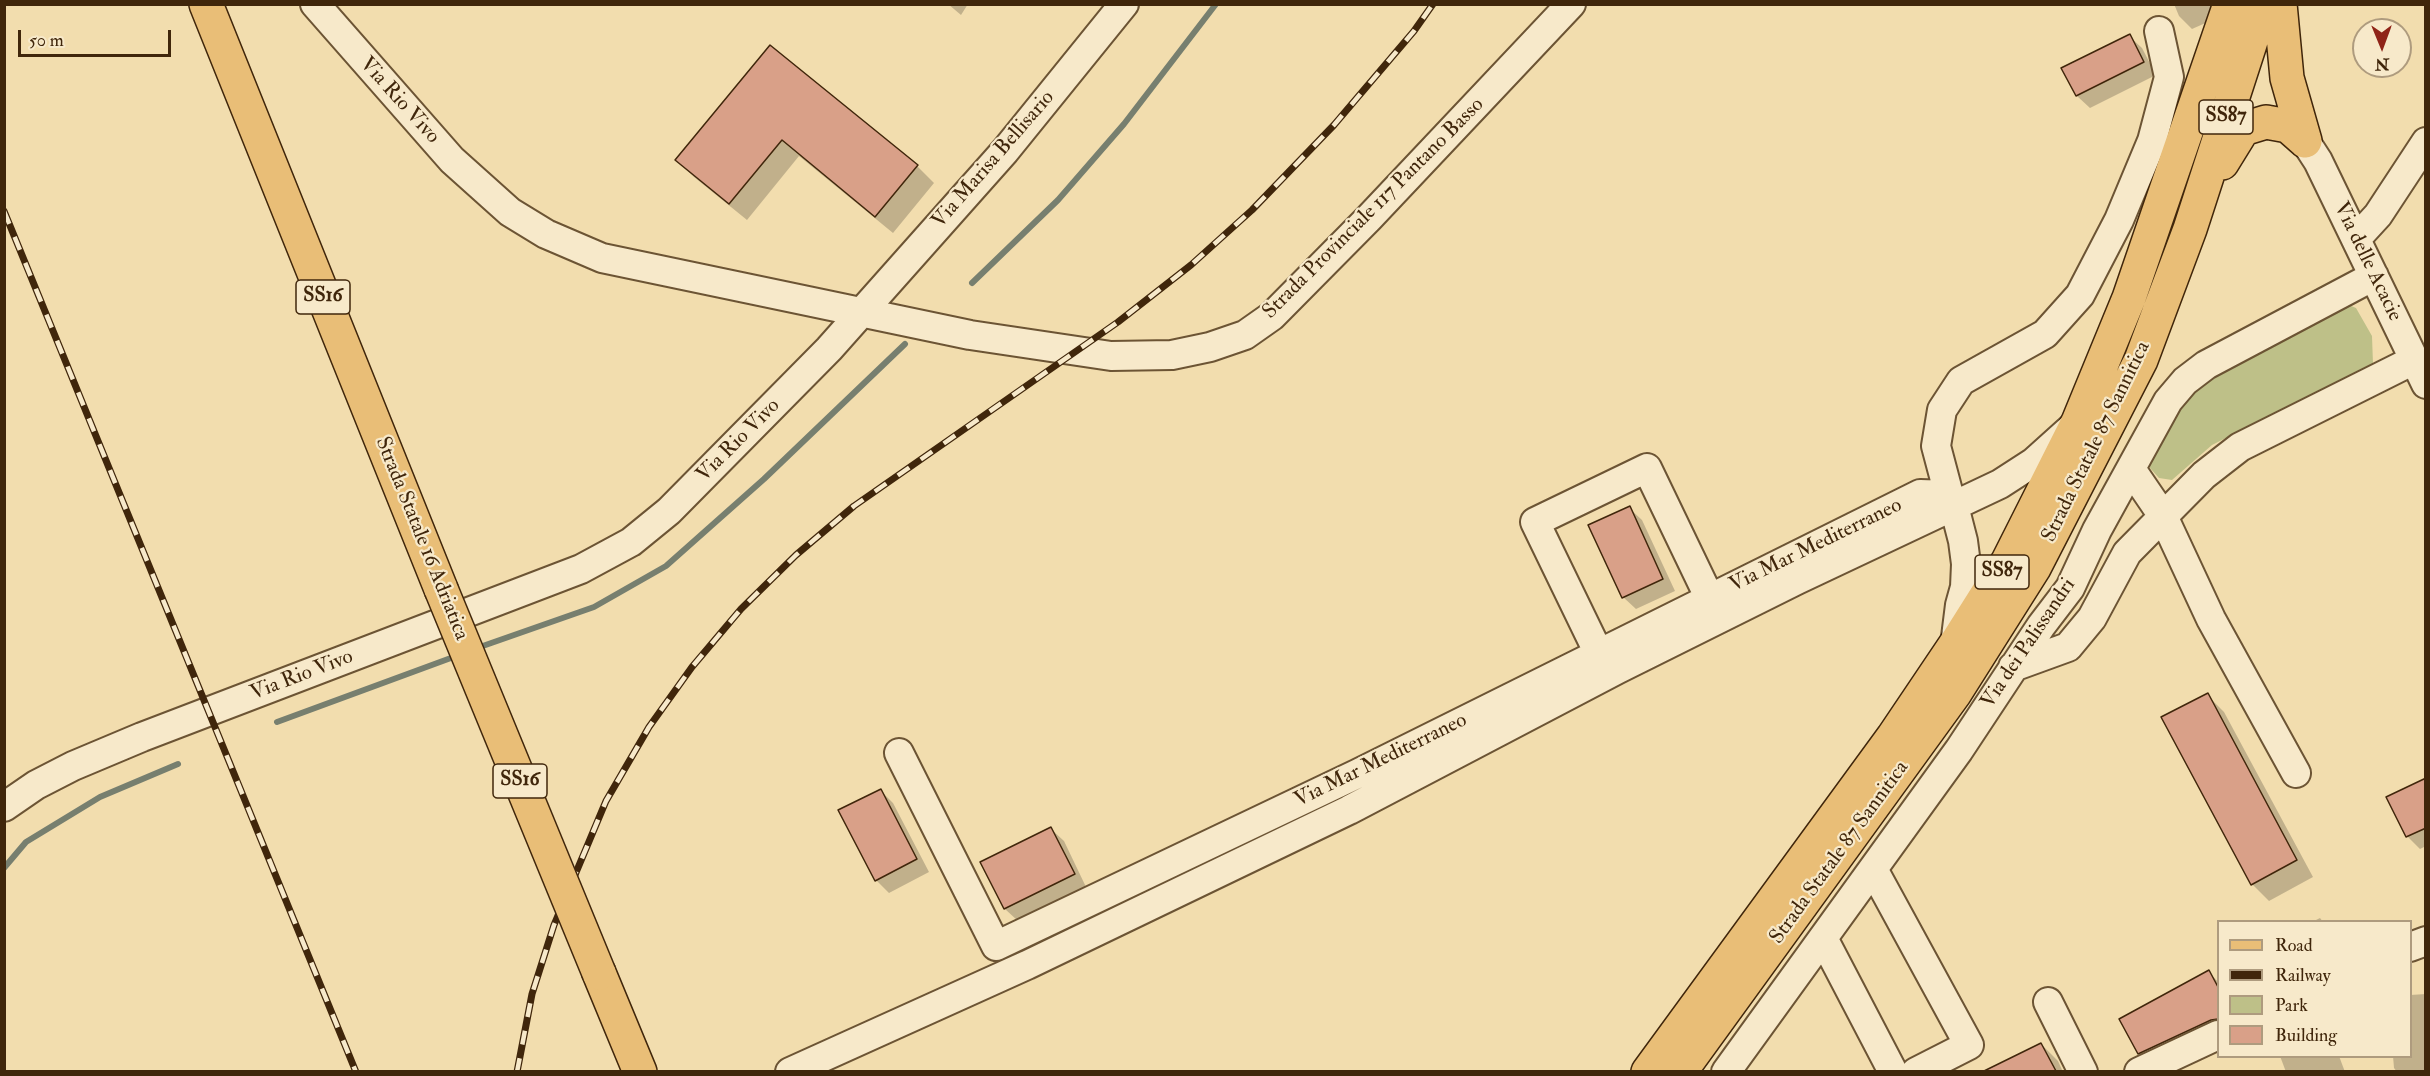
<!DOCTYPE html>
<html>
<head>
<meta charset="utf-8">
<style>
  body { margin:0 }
  #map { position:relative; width:2430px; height:1076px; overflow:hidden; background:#f2ddae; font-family:"IM FELL Double Pica",serif }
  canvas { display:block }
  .frame { position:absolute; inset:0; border:6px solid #40260b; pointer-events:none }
  .legend { position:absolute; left:2217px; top:920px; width:195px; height:138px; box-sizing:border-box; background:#f7e9ca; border:2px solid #ae9b7e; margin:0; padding:8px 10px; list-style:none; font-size:18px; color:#40260b }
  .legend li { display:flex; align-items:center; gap:12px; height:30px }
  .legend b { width:30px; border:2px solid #ae9b7e }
  .north { position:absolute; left:2352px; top:18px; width:60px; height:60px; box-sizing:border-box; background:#f7e9ca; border:2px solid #ae9b7e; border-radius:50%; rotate:179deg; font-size:16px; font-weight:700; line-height:24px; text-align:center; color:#40260b }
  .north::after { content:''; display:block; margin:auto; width:21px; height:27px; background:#8f2418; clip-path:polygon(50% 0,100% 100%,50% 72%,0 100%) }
  .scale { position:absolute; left:18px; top:30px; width:153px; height:27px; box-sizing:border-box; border:3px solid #40260b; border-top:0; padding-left:8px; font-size:18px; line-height:21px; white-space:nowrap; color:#40260b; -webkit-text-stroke:4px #f7e9ca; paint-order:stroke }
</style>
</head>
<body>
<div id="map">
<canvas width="2430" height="1076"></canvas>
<div class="frame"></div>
<ul class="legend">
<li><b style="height:8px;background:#e9be77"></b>Road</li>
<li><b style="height:8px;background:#40260b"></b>Railway</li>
<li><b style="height:16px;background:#bec088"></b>Park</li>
<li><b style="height:16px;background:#d9a088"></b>Building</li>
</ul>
<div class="north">N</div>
<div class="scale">50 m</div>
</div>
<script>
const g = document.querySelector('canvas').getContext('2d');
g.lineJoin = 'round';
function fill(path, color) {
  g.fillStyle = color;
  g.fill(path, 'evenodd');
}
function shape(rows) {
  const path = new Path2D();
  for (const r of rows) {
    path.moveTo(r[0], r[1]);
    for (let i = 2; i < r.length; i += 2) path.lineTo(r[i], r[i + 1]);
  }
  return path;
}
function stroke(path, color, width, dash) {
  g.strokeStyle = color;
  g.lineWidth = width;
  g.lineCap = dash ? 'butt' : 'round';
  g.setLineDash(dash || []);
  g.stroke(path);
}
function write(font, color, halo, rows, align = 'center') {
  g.font = font + ' "IM FELL Double Pica",serif';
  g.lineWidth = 4.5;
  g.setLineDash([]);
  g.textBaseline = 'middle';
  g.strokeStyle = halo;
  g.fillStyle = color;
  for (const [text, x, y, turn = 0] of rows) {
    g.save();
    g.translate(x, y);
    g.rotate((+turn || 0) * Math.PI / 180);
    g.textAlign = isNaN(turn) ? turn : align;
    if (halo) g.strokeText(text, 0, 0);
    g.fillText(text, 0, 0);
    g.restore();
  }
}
const green = shape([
  [2344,303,2356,308,2372,336,2373,364,2212,445,2172,480,2159,478,2150,468,2147,453,2164,422,2204,377]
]);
const shadow = shape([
  [948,4,968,4,961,15],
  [2174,4,2214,4,2219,17,2192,29,2179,16],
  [2129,36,2142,48,2156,75,2090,108,2077,96,2063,69],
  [770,47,917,166,934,183,893,233,799,156,747,220,694,177,677,160],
  [1629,508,1642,520,1675,591,1636,609,1623,597],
  [2207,695,2224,712,2313,877,2269,901,2252,884],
  [2426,780,2426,846,2420,849,2407,836],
  [881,791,893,803,929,872,889,893,876,880],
  [1051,829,1064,841,1086,887,1018,921,1005,909,982,863],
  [2320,918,2323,922,2312,922],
  [2209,972,2218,982,2218,1035,2152,1066,2139,1053],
  [2426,994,2426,1072,2397,1072,2394,1068,2393,1056,2410,1056,2410,995],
  [2041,1044,2058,1061,2063,1072,1988,1072],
  [2280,1056,2339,1056,2345,1072,2286,1072]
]);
const stream = shape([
  [972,283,1058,200,1124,124,1216,4],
  [477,648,594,607,666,566,764,479,905,344],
  [277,722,459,655],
  [4,868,26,842,100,797,178,764]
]);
const building = shape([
  [2130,34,2144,62,2076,96,2061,68,2130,34],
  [770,45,918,165,875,217,782,140,729,204,675,160,770,45],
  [1630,506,1663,579,1622,598,1588,525,1630,506],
  [2208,693,2297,860,2251,885,2161,717,2208,693],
  [2426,778,2426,828,2406,837,2386,797,2426,778],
  [881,789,917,859,875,881,838,810,881,789],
  [1051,827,1075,874,1004,909,980,862,1051,827],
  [2209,970,2218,987,2218,1019,2211,1020,2138,1054,2119,1019,2209,970],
  [2041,1043,2056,1071,1984,1071,2041,1043]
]);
const minor = shape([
  [315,4,452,160,510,212,546,234,602,258,970,335,1111,356,1172,355,1210,347,1245,335,1272,316,1369,218,1571,4],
  [2305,141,2318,161,2426,384],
  [2356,239,2378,215,2426,142],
  [2131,469,2163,516,2211,619,2296,773],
  [1949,495,1936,446,1942,410,1961,381,2045,334,2080,295,2119,220,2152,141,2169,77,2159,31],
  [1599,654,1535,522,1647,468,1710,599],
  [2013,667,2068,647,2092,618,2127,553,2204,475,2240,447,2414,360],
  [899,753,996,946,1357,774,1920,494,1949,495,1954,506,1963,541,1966,564,1965,587,1960,605,1955,645],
  [4,807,36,785,73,766,142,737,581,569,631,542,669,511,829,349,1005,151,1124,4],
  [1873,869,1969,1045,1916,1072],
  [1823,938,1893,1072],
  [2410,947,2426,941],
  [2048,1002,2083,1072],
  [790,1072,1027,965,1349,810,1618,669,1797,580,2000,484,2034,462,2074,426],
  [1726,1072,1959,750,2041,626,2070,588,2097,530,2168,401,2185,381,2206,365,2374,276],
  [2139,1072,2218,1035]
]);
const major = shape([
  [206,4,441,589],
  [599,973,640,1072]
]);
const highway = shape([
  [2280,4,2287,78,2305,141],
  [2222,163,2243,129,2266,122,2288,126,2305,141],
  [1648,1072,1893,737,1955,645,2008,561,2078,422,2129,298,2230,4],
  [1680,1072,1955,693,2034,568,2141,360,2190,229,2263,4]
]);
const rail = shape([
  [4,211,356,1072],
  [517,1072,532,994,554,925,606,801,649,727,692,667,741,609,796,555,854,506,1118,322,1191,265,1252,210,1334,125,1414,31,1433,4]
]);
const majorBridge = shape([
  [441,589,599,973]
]);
const shields = [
  [2226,117,54],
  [323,297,54],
  [2002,572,54],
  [520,781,54]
];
const shieldNames = [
  ["SS87",2226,117],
  ["SS16",323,297],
  ["SS87",2002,572],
  ["SS16",520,781]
];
const streetNames = [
  ["Via Rio Vivo",399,101,48],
  ["Via Marisa Bellisario",994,160,-49],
  ["Strada Provinciale 117 Pantano Basso",1374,209,-45],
  ["Via delle Acacie",2367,262,64],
  ["Via Rio Vivo",739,441,-45],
  ["Strada Statale 87 Sannitica",2097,442,-64],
  ["Strada Statale 16 Adriatica",421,539,68],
  ["Via Mar Mediterraneo",1816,546,-26],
  ["Via dei Palissandri",2029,644,-56],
  ["Via Rio Vivo",302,676,-21],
  ["Via Mar Mediterraneo",1381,761,-26],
  ["Strada Statale 87 Sannitica",1840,853,-54]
];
fill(green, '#bec088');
fill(shadow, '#0003');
stroke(stream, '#777f6f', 6);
fill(building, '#d9a088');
stroke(building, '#40260b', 1.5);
stroke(minor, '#6c5434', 32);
stroke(major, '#40260b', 36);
stroke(highway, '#40260b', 36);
stroke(minor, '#f7e9ca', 28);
stroke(major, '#e9be77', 33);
stroke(highway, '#e9be77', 33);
stroke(rail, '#40260b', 7);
stroke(rail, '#f7e9ca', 4.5, [14]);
stroke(majorBridge, '#40260b', 36, []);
stroke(majorBridge, '#e9be77', 33);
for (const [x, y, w] of shields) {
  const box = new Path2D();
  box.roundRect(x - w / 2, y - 17, w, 34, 4.5);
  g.fillStyle = '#f7e9ca';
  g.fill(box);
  stroke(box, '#40260b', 1.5);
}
write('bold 20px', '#40260b', null, shieldNames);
write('21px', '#40260b', '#f7e9ca', streetNames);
</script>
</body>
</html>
